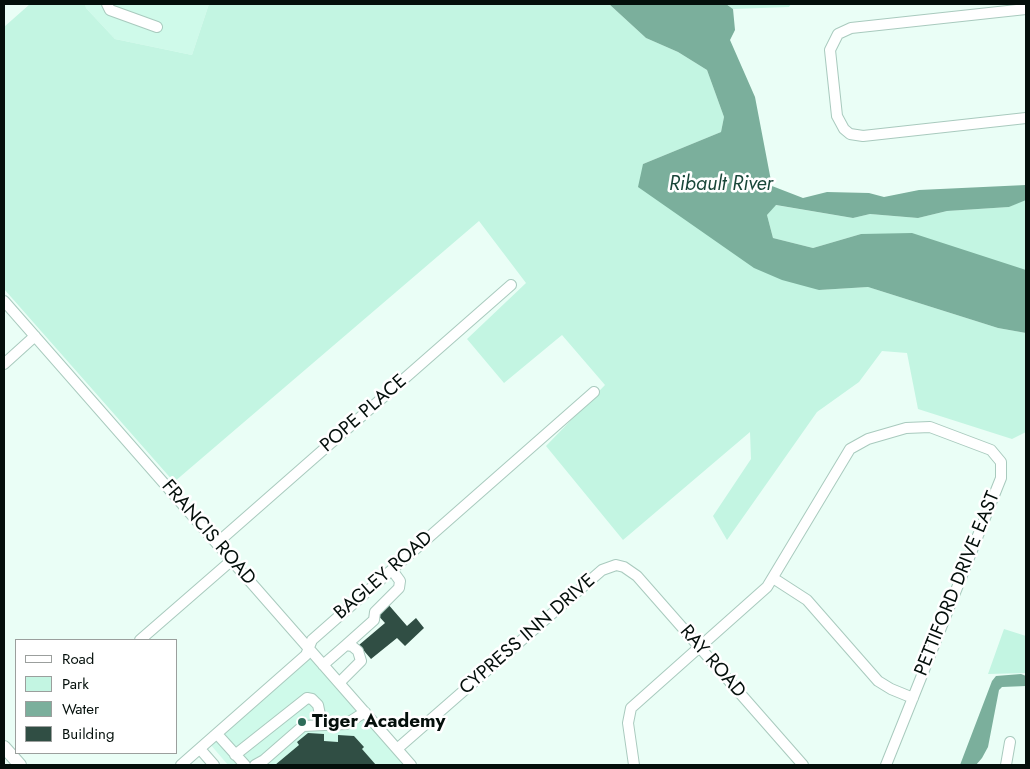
<!DOCTYPE html>
<html>
<head>
<meta charset="utf-8">
<style>
  body { margin:0 }
  #map { position:relative; width:1030px; height:769px; overflow:hidden; background:#eafef6; font-family:Jost,sans-serif }
  canvas { display:block }
  .frame { position:absolute; inset:0; border:5px solid #040f0b; pointer-events:none }
  .legend { position:absolute; left:15px; top:639px; width:162px; height:115px; box-sizing:border-box; background:#fff; border:1px solid #9b9f9d; margin:0; padding:6px 9px; list-style:none; font-size:15px; color:#040f0b }
  .legend li { display:flex; align-items:center; gap:10px; height:25px }
  .legend b { width:25px; border:1px solid #9b9f9d }
</style>
</head>
<body>
<div id="map">
<canvas width="1030" height="769"></canvas>
<div class="frame"></div>
<ul class="legend">
<li><b style="height:6px;background:#fff"></b>Road</li>
<li><b style="height:14px;background:#c3f5e2"></b>Park</li>
<li><b style="height:14px;background:#7baf9c"></b>Water</li>
<li><b style="height:14px;background:#304e44"></b>Building</li>
</ul>
</div>
<script>
const g = document.querySelector('canvas').getContext('2d');
g.lineJoin = 'round';
function fill(path, color) {
  g.fillStyle = color;
  g.fill(path, 'evenodd');
}
function shape(rows) {
  const path = new Path2D();
  for (const r of rows) {
    path.moveTo(r[0], r[1]);
    for (let i = 2; i < r.length; i += 2) path.lineTo(r[i], r[i + 1]);
  }
  return path;
}
function stroke(path, color, width, dash) {
  g.strokeStyle = color;
  g.lineWidth = width;
  g.lineCap = dash ? 'butt' : 'round';
  g.setLineDash(dash || []);
  g.stroke(path);
}
function write(font, color, halo, rows, align = 'center') {
  g.font = font + ' Jost,sans-serif';
  g.lineWidth = 5;
  g.setLineDash([]);
  g.textBaseline = 'middle';
  g.strokeStyle = halo;
  g.fillStyle = color;
  for (const [text, x, y, turn = 0] of rows) {
    g.save();
    g.translate(x, y);
    g.rotate((+turn || 0) * Math.PI / 180);
    g.textAlign = isNaN(turn) ? turn : align;
    if (halo) g.strokeText(text, 0, 0);
    g.fillText(text, 0, 0);
    g.restore();
  }
}
const built = shape([
  [85,4,209,4,192,55,115,39,86,8],
  [311,656,406,765,228,765,210,744]
]);
const green = shape([
  [30,4,85,4,86,8,115,39,192,55,209,4,609,4,646,38,678,52,707,70,724,117,721,132,643,164,819,290,868,287,998,328,1026,333,1026,432,1012,439,918,409,907,353,882,351,859,382,817,412,727,540,713,516,751,459,750,432,623,540,546,446,605,385,562,335,504,383,467,339,526,283,479,221,174,482,4,289,4,27],
  [726,4,791,4,789,7,733,9],
  [1023,200,1026,200,1026,270,861,234,813,248,773,238,767,215,775,205,853,218,870,214,918,218,947,211,1009,207],
  [1004,629,1026,636,1026,673,988,674]
]);
const water = shape([
  [609,4,726,4,733,9,735,30,730,40,755,97,772,186,803,198,827,192,869,193,884,197,919,190,1026,185,1026,200,1009,207,947,211,918,218,870,214,853,218,776,205,767,215,773,238,813,248,861,234,912,233,1026,270,1026,333,998,328,868,287,819,290,782,280,754,268,638,187,643,164,721,132,724,117,707,70,678,52,646,38],
  [1021,674,1026,676,1026,686,1002,687,999,690,988,747,982,758,976,765,960,765,992,681,996,676]
]);
const building = shape([
  [387,603,407,626,416,618,424,628,405,646,397,638,371,659,359,645,385,623,376,613],
  [308,733,324,734,324,741,338,742,338,735,354,736,364,747,362,749,376,765,275,765,299,745,297,742]
]);
const minor = shape([
  [107,4,110,10,157,27],
  [1026,9,851,28,838,34,830,50,837,116,844,129,850,134,863,136,1026,118],
  [4,301,411,765],
  [4,364,35,336],
  [217,543,511,285],
  [773,578,807,600,878,681,891,689,913,698],
  [140,640,232,560],
  [346,645,374,620,375,612,399,588,400,581,392,570],
  [323,665,346,645,352,646,358,651,361,661,339,683],
  [217,734,245,765],
  [200,749,214,765],
  [397,749,602,570,616,565,624,567,637,576,803,765],
  [235,755,307,698,312,699,318,705,322,724],
  [181,765,306,655,312,640,594,392],
  [255,765,264,760,303,726,346,724,365,712],
  [634,765,628,723,631,708,767,587,850,449,868,439,906,428,930,427,991,450,1001,462,1001,478,886,765],
  [1006,765,1010,742]
]);
const major = shape([
  [4,747,20,765]
]);
const markers = [
  [302,722,5,"#2e6c59"]
];
const streetNames = [
  ["POPE PLACE",364,414,-41],
  ["FRANCIS ROAD",208,533,49],
  ["BAGLEY ROAD",384,576,-41],
  ["PETTIFORD DRIVE EAST",958,584,-68],
  ["CYPRESS INN DRIVE",528,635,-41],
  ["RAY ROAD",712,662,49]
];
const poiNames = [
  ["Tiger Academy",312,722]
];
const waterNames = [
  ["Ribault River",721,185]
];
fill(built, '#cffaea');
fill(green, '#c3f5e2');
fill(water, '#7baf9c');
fill(building, '#304e44');
stroke(minor, '#a9cabe', 12);
stroke(major, '#a9cabe', 14);
stroke(minor, '#fff', 10);
stroke(major, '#fff', 12);
for (const [x, y, r, color] of markers) {
  const dot = new Path2D();
  dot.arc(x, y, r, 0, 2 * Math.PI);
  g.fillStyle = color;
  g.fill(dot);
  stroke(dot, '#fff', 2);
}
write('19px', '#040f0b', '#fff', streetNames);
write('bold 19px', '#040f0b', '#fff', poiNames, 'left');
write('italic 20px', '#194639', '#fff', waterNames);
</script>
</body>
</html>
